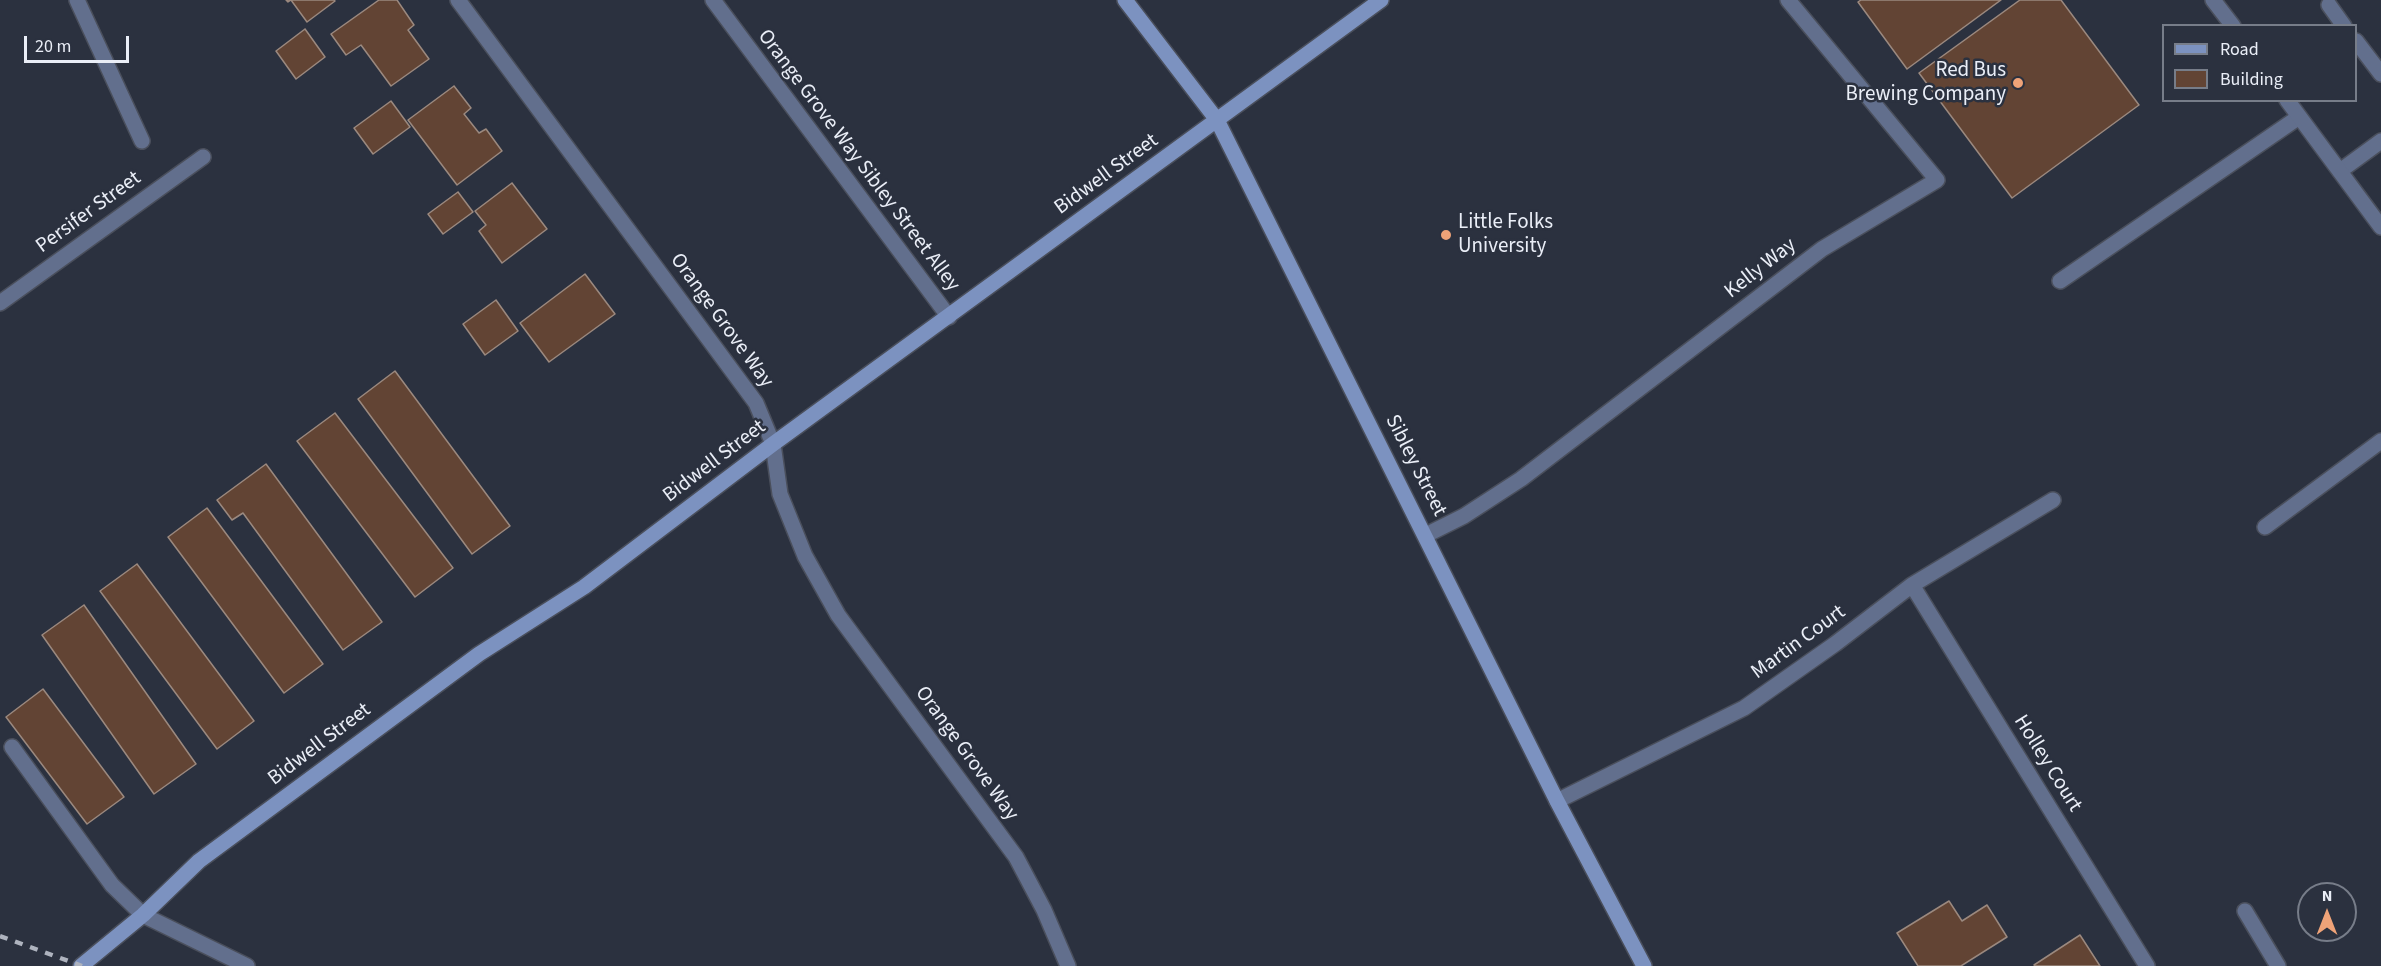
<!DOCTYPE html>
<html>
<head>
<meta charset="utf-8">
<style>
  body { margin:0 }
  #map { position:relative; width:2381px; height:966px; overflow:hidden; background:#2b313f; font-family:"Source Sans 3",sans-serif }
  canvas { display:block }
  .legend { position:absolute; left:2162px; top:24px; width:195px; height:78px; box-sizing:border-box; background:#2b313f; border:2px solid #777d89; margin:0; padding:8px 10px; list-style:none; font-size:18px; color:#eaeef7 }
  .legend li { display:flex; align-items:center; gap:12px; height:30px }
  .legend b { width:30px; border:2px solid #777d89 }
  .north { position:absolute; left:2297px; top:882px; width:60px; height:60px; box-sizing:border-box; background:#2b313f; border:2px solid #777d89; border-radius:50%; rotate:0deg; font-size:16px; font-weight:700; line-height:24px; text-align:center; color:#eaeef7 }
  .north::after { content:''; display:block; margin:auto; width:21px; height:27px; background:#efa378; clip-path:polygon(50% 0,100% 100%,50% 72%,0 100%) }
  .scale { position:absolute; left:24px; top:36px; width:105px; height:27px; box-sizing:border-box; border:3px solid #eaeef7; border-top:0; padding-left:8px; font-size:18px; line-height:21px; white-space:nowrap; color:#eaeef7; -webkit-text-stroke:4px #2b313f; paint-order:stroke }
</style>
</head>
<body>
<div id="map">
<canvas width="2381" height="966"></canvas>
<ul class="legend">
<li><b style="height:8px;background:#7c92c0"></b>Road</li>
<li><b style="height:16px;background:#624434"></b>Building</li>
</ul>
<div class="north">N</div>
<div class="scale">20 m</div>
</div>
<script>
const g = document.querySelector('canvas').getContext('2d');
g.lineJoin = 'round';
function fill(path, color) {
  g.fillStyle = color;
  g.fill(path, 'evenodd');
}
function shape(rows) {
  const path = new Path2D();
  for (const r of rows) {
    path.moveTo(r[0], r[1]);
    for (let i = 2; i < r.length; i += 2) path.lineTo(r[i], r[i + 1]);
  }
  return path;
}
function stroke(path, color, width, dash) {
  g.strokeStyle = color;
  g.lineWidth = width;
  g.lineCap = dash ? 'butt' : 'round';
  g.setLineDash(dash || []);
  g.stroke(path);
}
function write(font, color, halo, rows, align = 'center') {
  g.font = font + ' "Source Sans 3",sans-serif';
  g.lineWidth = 5;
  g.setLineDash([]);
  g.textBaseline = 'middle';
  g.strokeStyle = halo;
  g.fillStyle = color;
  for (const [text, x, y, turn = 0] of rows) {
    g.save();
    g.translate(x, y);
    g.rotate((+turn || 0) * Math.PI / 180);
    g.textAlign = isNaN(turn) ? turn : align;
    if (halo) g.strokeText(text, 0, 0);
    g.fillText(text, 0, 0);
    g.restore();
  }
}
const building = shape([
  [286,0,334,0,335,1,307,22,291,0,288,2,286,0],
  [379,0,397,0,414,25,408,30,429,59,391,86,361,45,346,55,331,34,379,0],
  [1861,0,2001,0,1907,69,1858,2,1861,0],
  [2020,0,2061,0,2139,105,2012,198,1919,73,2020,0],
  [305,29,325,57,296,79,276,51,305,29],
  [454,86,471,108,464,114,479,133,486,129,502,151,457,185,408,120,454,86],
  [391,101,410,127,373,154,354,128,391,101],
  [512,183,547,229,502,263,479,231,486,225,475,211,512,183],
  [458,192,473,212,443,234,428,214,458,192],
  [585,274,615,314,549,362,520,323,585,274],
  [496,300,518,331,485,355,463,324,496,300],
  [395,371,510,526,472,554,358,399,395,371],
  [335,413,453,568,415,597,297,441,335,413],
  [266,464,382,622,343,650,243,513,232,520,217,500,266,464],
  [207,508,323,664,284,693,168,537,207,508],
  [137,564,254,721,217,749,100,591,137,564],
  [84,605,196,764,154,794,42,635,84,605],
  [43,689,124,797,87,824,6,717,43,689],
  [1949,901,1962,921,1987,905,2007,937,1961,966,1918,966,1897,933,1949,901],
  [2080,935,2100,966,2035,966,2034,965,2080,935]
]);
const lane = shape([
  [713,0,949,317],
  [2329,5,2344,26],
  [2356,41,2381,74],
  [2340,171,2381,141],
  [2060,281,2299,117],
  [2265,527,2381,441],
  [12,747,112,885,143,915,247,966],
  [2245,911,2278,966]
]);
const street = shape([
  [77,0,142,141],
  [458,0,756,403,773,444,780,494,805,556,838,615,1016,857,1044,910,1068,966],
  [2213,0,2233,26],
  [2287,100,2381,227],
  [0,303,203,157],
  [1426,535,1464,516,1521,479,1822,249,1937,180,1788,0],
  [1912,585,2147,966],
  [1557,801,1744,708,1835,644,1912,585,2053,500]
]);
const secondary = shape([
  [1125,0,1217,120,1557,801,1644,966],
  [81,966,143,915,199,861,479,654,584,587,773,444,1381,0]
]);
const rail = shape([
  [0,936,82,966]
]);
const markers = [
  [2018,83,6,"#efa378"],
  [1446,235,6,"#efa378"]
];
const poiNames = [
  ["Red Bus",2006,71],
  ["Brewing Company",2006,95],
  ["Little Folks",1458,223,"left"],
  ["University",1458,247,"left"]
];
const streetNames = [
  ["Orange Grove Way Sibley Street Alley",858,161,53],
  ["Bidwell Street",1107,175,-36],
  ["Persifer Street",89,213,-36],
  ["Kelly Way",1761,269,-38],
  ["Orange Grove Way",721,321,54],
  ["Bidwell Street",715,462,-37],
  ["Sibley Street",1415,466,63],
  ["Martin Court",1799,643,-36],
  ["Bidwell Street",320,745,-37],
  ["Orange Grove Way",966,754,54],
  ["Holley Court",2047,764,58]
];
fill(building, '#624434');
stroke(building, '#9b897f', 1.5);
stroke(lane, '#4a4f5c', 18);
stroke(street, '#4a4f5c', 18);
stroke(secondary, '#4a4f5c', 18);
stroke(lane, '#626f8d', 15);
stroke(street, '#626f8d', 15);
stroke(secondary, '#7c92c0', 15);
stroke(rail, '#aeb3be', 4.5, [8, 8]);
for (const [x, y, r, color] of markers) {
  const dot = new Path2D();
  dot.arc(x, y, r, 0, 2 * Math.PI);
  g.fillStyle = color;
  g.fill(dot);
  stroke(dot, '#2b313f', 2);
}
write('21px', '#eaeef7', '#2b313f', poiNames, 'right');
write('21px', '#eaeef7', '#2b313f', streetNames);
</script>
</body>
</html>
